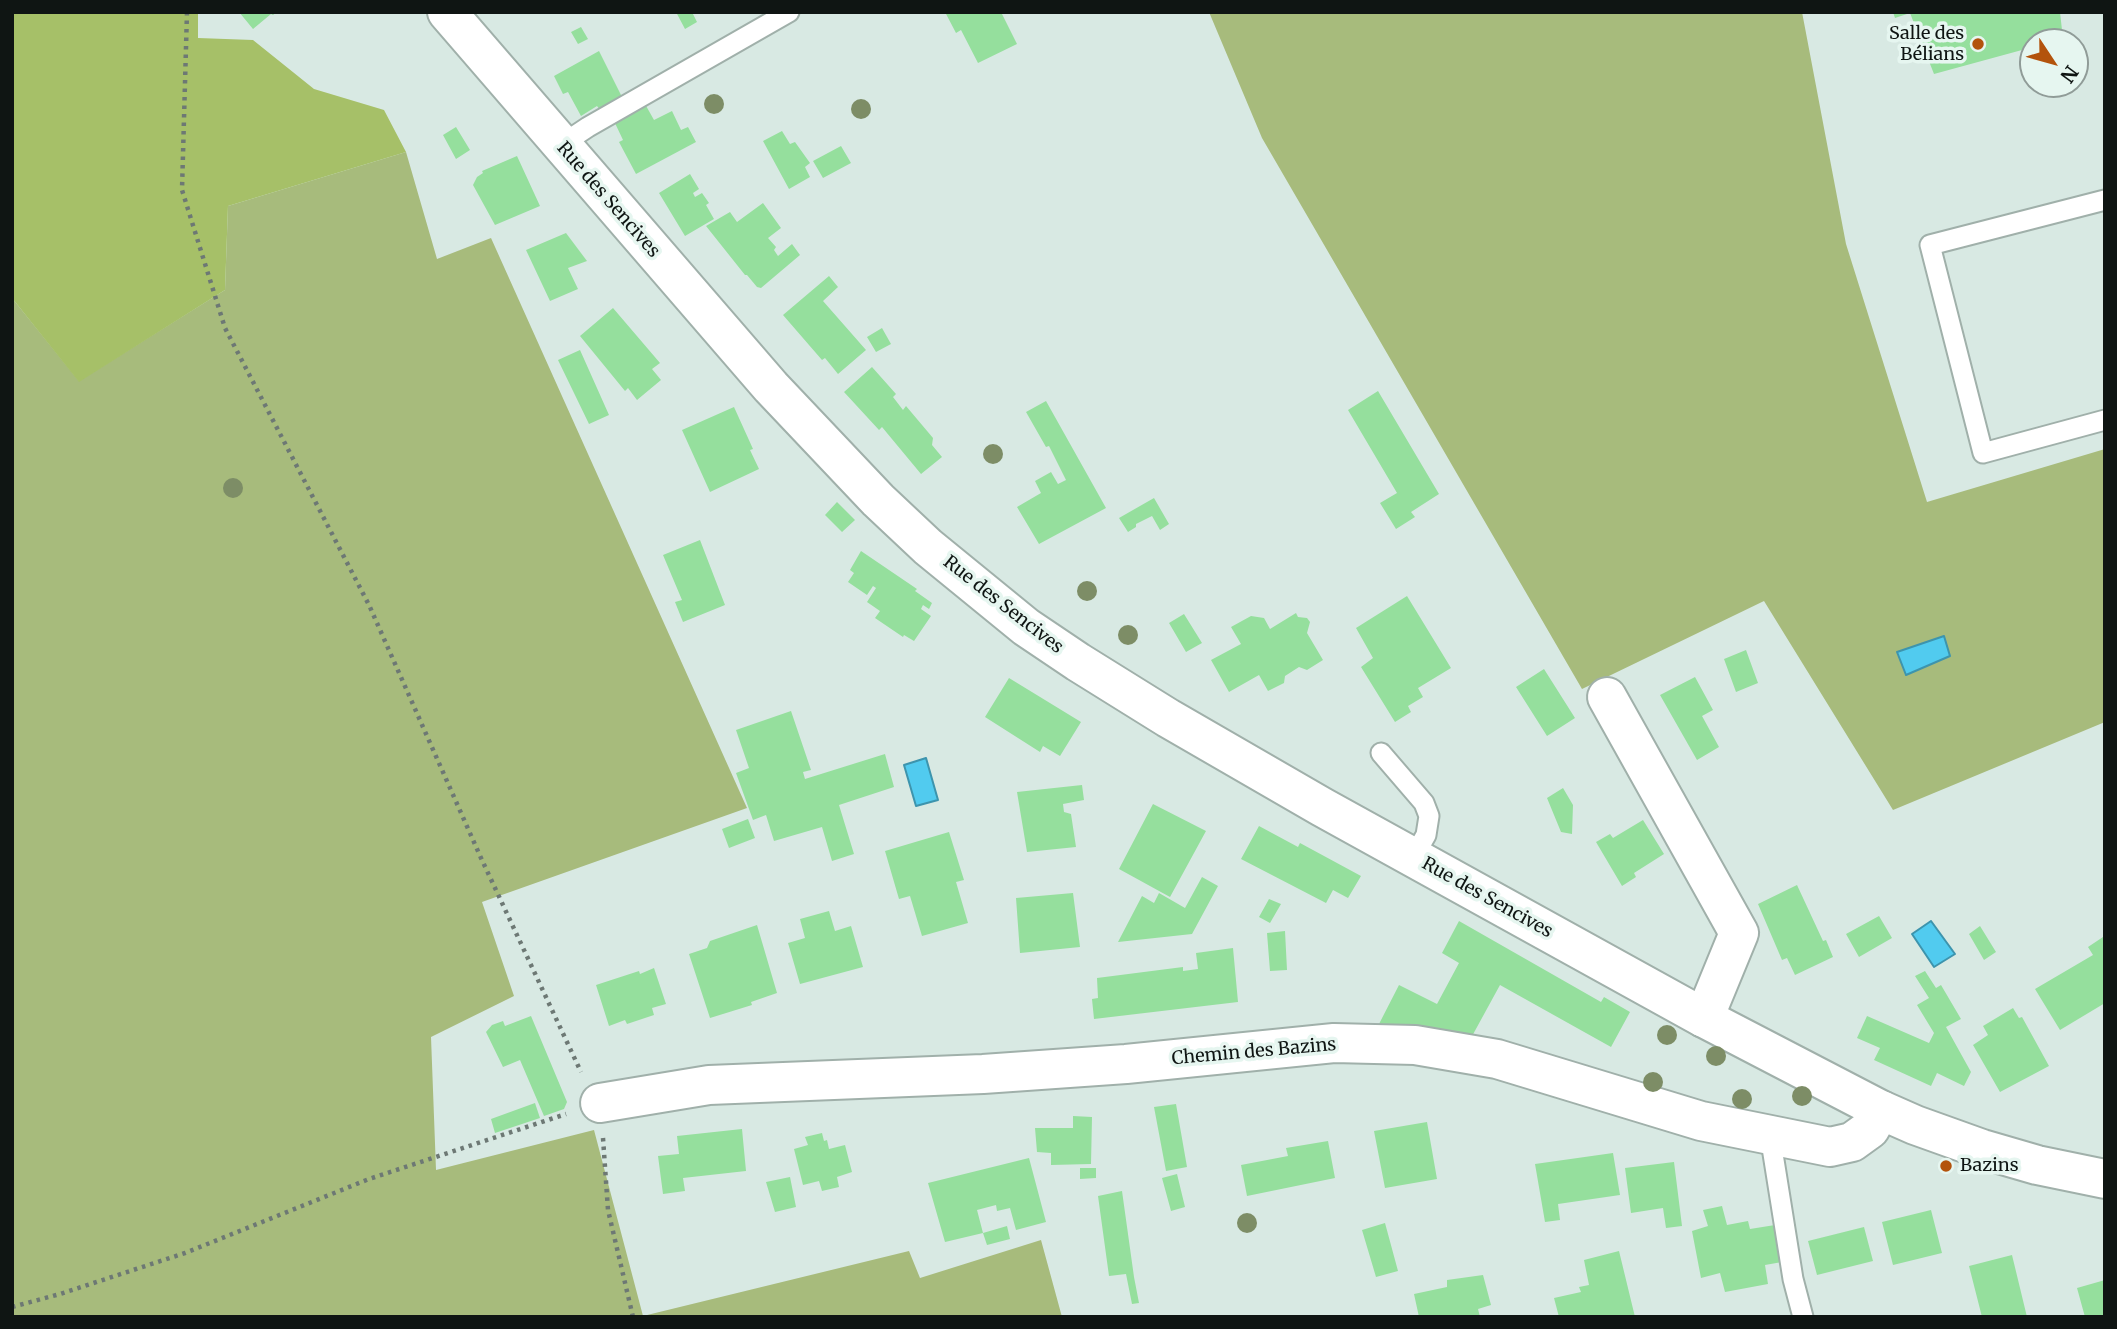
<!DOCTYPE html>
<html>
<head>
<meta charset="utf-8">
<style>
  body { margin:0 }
  #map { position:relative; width:2117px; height:1329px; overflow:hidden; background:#d8e9e3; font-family:Merriweather,serif }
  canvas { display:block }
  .frame { position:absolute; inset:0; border:14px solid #0f1513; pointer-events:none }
  .north { position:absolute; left:2019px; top:28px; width:70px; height:70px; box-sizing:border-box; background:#e6f6f0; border:2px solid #909c98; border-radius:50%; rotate:126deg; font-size:19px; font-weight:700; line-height:28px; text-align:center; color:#0f1513 }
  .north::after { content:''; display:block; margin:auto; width:24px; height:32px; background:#b3530c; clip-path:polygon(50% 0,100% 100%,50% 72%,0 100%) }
</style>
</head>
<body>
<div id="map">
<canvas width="2117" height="1329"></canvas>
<div class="frame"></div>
<div class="north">N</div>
</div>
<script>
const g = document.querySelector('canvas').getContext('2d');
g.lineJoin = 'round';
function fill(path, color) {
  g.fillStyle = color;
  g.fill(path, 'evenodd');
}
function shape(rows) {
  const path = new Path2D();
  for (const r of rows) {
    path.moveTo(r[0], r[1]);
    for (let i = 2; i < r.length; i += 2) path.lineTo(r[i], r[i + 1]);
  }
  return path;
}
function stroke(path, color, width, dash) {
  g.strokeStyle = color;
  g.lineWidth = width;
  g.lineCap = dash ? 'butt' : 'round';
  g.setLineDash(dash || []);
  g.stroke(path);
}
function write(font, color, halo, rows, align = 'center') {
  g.font = font + ' Merriweather,serif';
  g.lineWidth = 7;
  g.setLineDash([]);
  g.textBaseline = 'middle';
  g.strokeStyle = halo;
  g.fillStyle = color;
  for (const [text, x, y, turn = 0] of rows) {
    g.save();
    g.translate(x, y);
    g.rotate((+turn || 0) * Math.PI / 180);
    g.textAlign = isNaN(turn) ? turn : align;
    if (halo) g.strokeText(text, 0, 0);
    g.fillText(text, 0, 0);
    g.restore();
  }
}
const green = shape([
  [1209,12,1802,12,1846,244,1927,502,2105,449,2105,722,1893,810,1764,601,1582,689,1262,138],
  [406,152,437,259,491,238,747,808,482,902,514,996,431,1037,436,1170,594,1130,643,1316,909,1251,920,1278,1041,1240,1062,1317,12,1317,12,298,79,381,225,290,228,206]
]);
const forest = shape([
  [12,12,198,12,198,38,253,40,314,89,384,110,406,152,228,206,225,290,79,382,12,298]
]);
const water = shape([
  [1944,636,1950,656,1906,675,1897,652,1944,636],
  [926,758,938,800,916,806,904,765,926,758],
  [1931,921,1955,954,1934,967,1912,934,1931,921]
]);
const building = shape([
  [239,12,277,12,273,15,271,14,253,29],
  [676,12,692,12,697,22,685,29],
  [945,12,1001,12,1017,44,978,63,961,30,956,33],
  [1893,12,2060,12,2063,39,2051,42,2033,42,2033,47,1934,74,1910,13,1895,18],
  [581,27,588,39,578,44,571,32],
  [599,51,622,97,600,110,597,106,581,116,568,92,563,94,554,76],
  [645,104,654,120,672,111,681,130,688,127,696,142,636,174,619,142,623,140,614,121],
  [456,127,470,150,456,159,443,135],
  [782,131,790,144,795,142,810,163,805,167,810,177,789,189,763,141],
  [841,146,851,163,823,178,813,161],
  [517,156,540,206,495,225,473,185,477,177,483,173,482,171],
  [690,174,699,189,693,193,695,197,702,193,709,203,706,205,714,219,685,236,659,193],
  [763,203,781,228,768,238,776,247,774,250,778,256,792,244,800,255,761,288,757,287,747,275,745,275,706,226,730,212,737,222],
  [566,233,587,261,568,268,578,289,550,301,526,250],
  [829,276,838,287,823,301,866,350,838,374,825,358,822,360,783,315],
  [613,308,660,363,652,369,661,380,637,400,628,388,625,391,580,336],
  [882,328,891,344,876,352,867,337],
  [580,350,609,415,589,424,558,360],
  [872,367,896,394,893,397,903,410,906,406,933,438,932,445,942,457,921,474,882,427,879,430,844,392],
  [1378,391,1439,494,1411,512,1415,517,1396,529,1380,503,1397,493,1348,410],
  [1046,401,1106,508,1039,544,1017,507,1041,493,1035,481,1051,472,1058,484,1066,480,1049,446,1046,447,1026,412],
  [734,407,753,449,750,450,759,469,710,492,682,430],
  [1154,498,1169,524,1160,530,1152,516,1136,524,1136,527,1128,532,1119,518],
  [837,502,855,520,842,532,825,515],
  [700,540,725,605,683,622,675,602,682,600,663,555],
  [861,551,917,589,915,591,932,603,929,609,923,605,921,609,931,616,914,641,904,635,903,637,875,618,880,611,867,602,876,588,873,586,867,595,848,582,854,573,850,570],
  [1407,596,1451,668,1418,688,1423,697,1408,706,1411,712,1395,722,1361,667,1373,658,1356,628],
  [1296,613,1298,617,1307,618,1310,622,1307,633,1323,660,1307,670,1299,667,1285,676,1284,683,1268,691,1259,675,1229,692,1211,660,1241,644,1231,627,1251,616,1264,618,1270,629],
  [1184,614,1202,643,1186,652,1169,623],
  [1746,650,1758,683,1736,692,1724,659],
  [1544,669,1575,718,1547,736,1516,687],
  [1695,677,1713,710,1702,716,1719,747,1697,760,1660,695],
  [1009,678,1081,722,1060,756,1043,746,1040,752,985,717],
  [791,711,811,770,803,772,805,779,885,754,894,787,839,805,854,854,832,861,822,827,774,841,766,815,753,820,736,773,749,768,736,730],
  [1082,785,1084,800,1063,804,1064,812,1071,814,1076,847,1027,852,1017,792],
  [1563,788,1573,805,1572,834,1561,832,1547,798],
  [1153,804,1206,831,1170,897,1119,869],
  [748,819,755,838,729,848,722,829],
  [1643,820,1664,854,1634,873,1636,877,1622,886,1596,842,1610,834,1613,838],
  [1259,826,1298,847,1300,843,1361,876,1348,898,1333,890,1326,903,1241,859],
  [949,832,964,880,956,882,968,923,922,936,910,896,899,899,885,851],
  [1202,877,1218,886,1192,934,1118,942,1142,896,1154,903,1159,893,1185,908],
  [1797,885,1823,941,1826,940,1833,957,1795,975,1787,958,1782,960,1758,904],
  [1073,893,1080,947,1020,953,1016,898],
  [1269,899,1281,904,1270,923,1259,917],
  [829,911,835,931,851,926,863,967,800,984,788,943,805,938,800,919],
  [1879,916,1892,938,1859,957,1846,934],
  [1459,921,1601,1002,1604,997,1630,1012,1611,1047,1500,985,1471,1038,1379,1024,1399,985,1437,1004,1459,963,1442,953],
  [757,925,777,993,751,1002,752,1005,710,1018,689,954,707,948,710,941],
  [1980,926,1996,952,1984,960,1969,934],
  [1285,931,1287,970,1270,971,1267,933],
  [2103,937,2105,940,2105,1003,2060,1030,2035,989,2093,955,2088,947],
  [1233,948,1238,1002,1094,1019,1092,999,1098,998,1097,978,1183,967,1183,971,1198,969,1196,953],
  [654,968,666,1004,652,1008,654,1015,627,1024,625,1020,609,1026,596,985,639,971,640,974],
  [1925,971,1936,988,1941,985,1961,1019,1946,1027,1971,1072,1964,1086,1937,1073,1931,1086,1874,1060,1880,1048,1857,1038,1867,1016,1929,1043,1934,1033,1917,1005,1929,998,1915,976],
  [2013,1008,2019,1018,2022,1017,2049,1066,2000,1092,1973,1045,1988,1035,1983,1026],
  [531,1016,567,1102,564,1109,544,1116,520,1060,503,1067,486,1032,492,1025,503,1021,505,1026],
  [535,1103,540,1118,495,1133,491,1119],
  [1176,1104,1187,1167,1166,1171,1154,1107],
  [1073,1116,1092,1117,1091,1164,1051,1165,1051,1153,1037,1152,1035,1128,1073,1128],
  [1427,1122,1437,1179,1385,1188,1374,1131],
  [742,1129,746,1171,683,1178,685,1191,663,1194,658,1156,679,1154,677,1136],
  [822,1133,824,1141,827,1140,829,1149,845,1145,852,1172,837,1177,839,1187,822,1191,819,1181,803,1185,794,1149,808,1145,805,1137],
  [1328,1141,1335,1178,1247,1196,1241,1165,1288,1156,1286,1148],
  [1613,1153,1620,1195,1558,1204,1560,1220,1545,1222,1535,1164],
  [1029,1158,1046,1222,1016,1230,1010,1208,997,1211,996,1205,977,1210,983,1233,1007,1226,1010,1239,987,1245,983,1233,945,1242,928,1183],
  [1674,1162,1682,1226,1666,1228,1663,1208,1631,1213,1625,1168],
  [1080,1168,1096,1168,1096,1178,1080,1179],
  [1177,1174,1185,1207,1171,1211,1162,1178],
  [790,1177,796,1207,775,1212,766,1182],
  [1122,1191,1134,1277,1139,1303,1132,1304,1126,1274,1109,1276,1098,1196],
  [1722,1206,1727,1225,1748,1221,1750,1229,1775,1225,1782,1262,1765,1265,1768,1284,1725,1292,1720,1273,1701,1278,1692,1231,1708,1226,1703,1210],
  [1931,1210,1942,1253,1893,1265,1882,1222],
  [1385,1223,1398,1271,1376,1277,1362,1230],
  [1864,1227,1873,1261,1817,1275,1808,1241],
  [1619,1251,1635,1317,1559,1317,1554,1298,1581,1292,1579,1287,1589,1285,1584,1260],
  [2012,1255,2027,1317,1982,1317,1969,1266],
  [1483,1275,1491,1305,1478,1309,1480,1317,1419,1317,1414,1294,1447,1287,1447,1280],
  [2105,1280,2105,1317,2085,1317,2077,1288]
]);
const path = shape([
  [187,12,182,190,225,328,369,605,481,858,581,1072],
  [603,1138,608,1210,633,1317],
  [12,1307,60,1294,185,1253,369,1179,566,1114]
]);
const lane = shape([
  [561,145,588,127,789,12],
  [2105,200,1930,245,1983,453,2105,420],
  [1381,753,1424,803,1429,816,1426,835,1413,858],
  [1770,1135,1793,1279,1803,1317]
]);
const street = shape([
  [1607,697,1739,933,1704,1018],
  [600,1103,709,1085,983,1074,1126,1064,1334,1043,1415,1045,1497,1059,1701,1121,1830,1147,1852,1142,1870,1129,1881,1110]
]);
const secondary = shape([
  [447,12,771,387,878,500,928,547,1026,627,1078,662,1168,718,1322,807,1704,1018,1881,1110,1915,1125,1982,1149,2037,1165,2105,1179]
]);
const trees = [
  [714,104],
  [861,109],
  [993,454],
  [233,488],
  [1087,591],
  [1128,635],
  [1667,1035],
  [1716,1056],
  [1653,1082],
  [1802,1096],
  [1742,1099],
  [1247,1223]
];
const markers = [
  [1978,44,7,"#b3530c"],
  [1946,1166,7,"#b3530c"]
];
const poiNames = [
  ["Salle des",1964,34],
  ["Bélians",1964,55],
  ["Bazins",1960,1166,"left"]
];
const streetNames = [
  ["Rue des Sencives",608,200,49],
  ["Rue des Sencives",1003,605,38],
  ["Rue des Sencives",1487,898,29],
  ["Chemin des Bazins",1254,1052,-5]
];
fill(green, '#a7bb7c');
fill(forest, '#a6c068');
fill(water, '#51cbef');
stroke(water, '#3d94ad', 2);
fill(building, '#95df9d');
stroke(lane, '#a0b0aa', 23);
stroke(street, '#a0b0aa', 42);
stroke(secondary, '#a0b0aa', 42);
stroke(path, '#6d7874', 4.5, [3.5, 5]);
stroke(lane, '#fff', 19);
stroke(street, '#fff', 38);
stroke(secondary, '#fff', 38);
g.fillStyle = '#7d8d66';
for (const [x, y] of trees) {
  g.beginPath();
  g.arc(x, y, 10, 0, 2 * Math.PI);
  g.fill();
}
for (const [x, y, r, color] of markers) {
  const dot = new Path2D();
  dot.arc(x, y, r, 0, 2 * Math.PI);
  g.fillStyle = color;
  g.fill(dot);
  stroke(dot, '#e6f6f0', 2.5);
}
write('18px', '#0f1513', '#e6f6f0', poiNames, 'right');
write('18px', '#0f1513', '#e6f6f0', streetNames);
</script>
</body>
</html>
